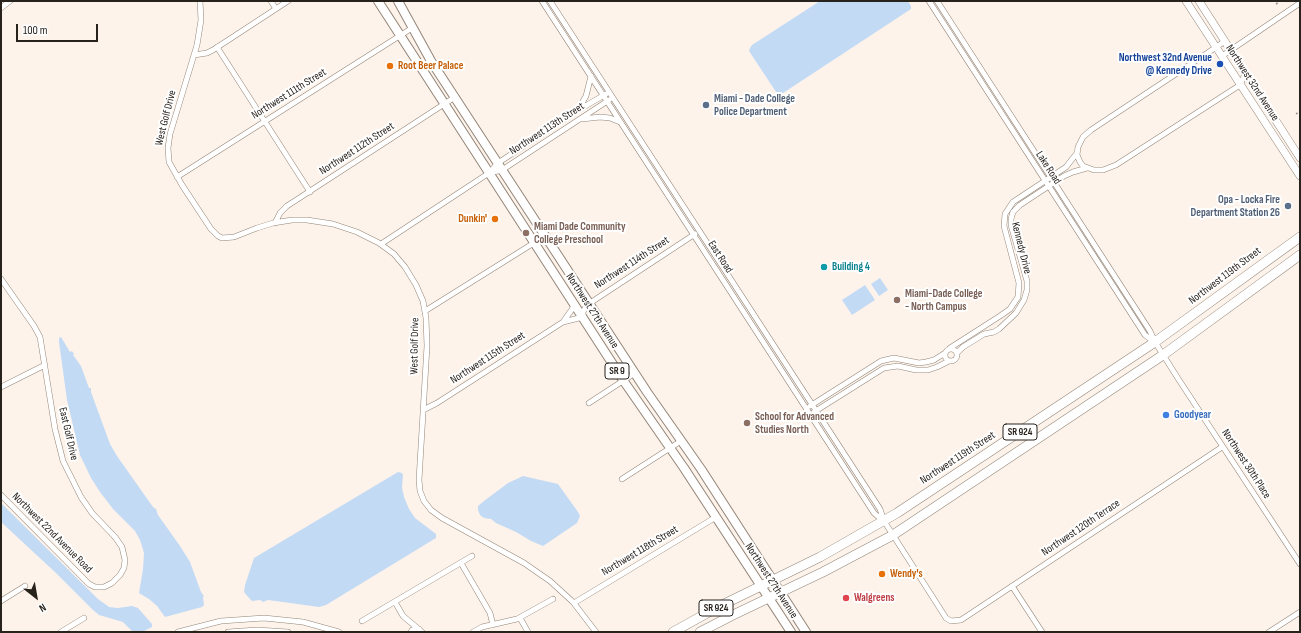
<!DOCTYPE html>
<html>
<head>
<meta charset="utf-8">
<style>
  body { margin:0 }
  #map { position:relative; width:1301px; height:633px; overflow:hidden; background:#fdf3ea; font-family:"Sofia Sans Condensed",sans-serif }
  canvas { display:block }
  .frame { position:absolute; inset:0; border:2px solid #28221d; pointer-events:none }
  .north { position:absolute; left:16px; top:577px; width:40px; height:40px; -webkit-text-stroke:3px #fff; paint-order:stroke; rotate:149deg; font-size:11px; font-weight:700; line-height:16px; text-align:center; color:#28221d }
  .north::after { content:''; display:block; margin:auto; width:14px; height:18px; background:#28221d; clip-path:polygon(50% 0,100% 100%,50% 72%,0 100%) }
  .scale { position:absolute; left:16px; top:24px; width:82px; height:18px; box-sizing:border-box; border:2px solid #28221d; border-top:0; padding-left:5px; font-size:12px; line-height:14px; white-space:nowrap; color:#28221d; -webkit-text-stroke:3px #fff; paint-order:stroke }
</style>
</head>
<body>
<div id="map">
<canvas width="1301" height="633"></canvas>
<div class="frame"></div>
<div class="north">N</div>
<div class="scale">100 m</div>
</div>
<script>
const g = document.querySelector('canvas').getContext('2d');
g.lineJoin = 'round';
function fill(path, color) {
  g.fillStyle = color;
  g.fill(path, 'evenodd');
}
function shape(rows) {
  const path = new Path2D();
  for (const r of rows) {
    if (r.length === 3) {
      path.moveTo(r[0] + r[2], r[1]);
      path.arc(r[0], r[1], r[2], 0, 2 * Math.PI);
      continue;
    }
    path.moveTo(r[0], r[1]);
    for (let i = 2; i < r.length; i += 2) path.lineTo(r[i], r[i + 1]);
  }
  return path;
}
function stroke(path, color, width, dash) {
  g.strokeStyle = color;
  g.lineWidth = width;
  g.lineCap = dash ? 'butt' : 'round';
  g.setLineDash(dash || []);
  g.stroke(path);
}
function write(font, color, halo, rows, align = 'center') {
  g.font = font + ' "Sofia Sans Condensed",sans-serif';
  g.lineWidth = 4;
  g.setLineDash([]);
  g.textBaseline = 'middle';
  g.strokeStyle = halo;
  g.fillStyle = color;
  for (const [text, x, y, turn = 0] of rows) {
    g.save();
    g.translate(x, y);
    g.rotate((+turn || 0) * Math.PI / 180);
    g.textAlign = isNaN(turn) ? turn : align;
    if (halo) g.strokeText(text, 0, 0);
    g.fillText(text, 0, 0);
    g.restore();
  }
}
const water = shape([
  [820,1,908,1,911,6,911,9,780,95,778,95,749,51,750,48,752,45],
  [880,278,888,290,879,296,871,284],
  [865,285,875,300,852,315,842,300],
  [61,337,70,352,72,351,74,354,73,355,81,366,89,388,91,388,91,392,110,444,117,456,153,507,156,509,158,515,180,546,190,562,201,592,204,596,203,597,204,605,202,607,165,617,157,606,149,599,139,593,143,569,144,553,140,540,135,531,113,509,100,492,91,478,80,455,67,400,59,342,59,338],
  [398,472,402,473,403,475,402,487,404,497,409,509,415,518,436,534,436,538,326,605,319,607,268,600,263,602,260,600,252,601,249,598,244,592,245,585,254,558],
  [523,476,558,484,578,512,580,516,577,523,543,546,531,541,516,532,496,523,491,519,484,518,480,515,478,510,478,506,484,501,508,483],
  [1,503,98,599,109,607,118,608,132,606,138,608,152,624,152,627,142,632,133,632,123,622,99,615,93,610,56,573,1,522]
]);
const street = shape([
  [200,1,201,20,197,45,170,134,168,148,169,162,182,185,211,229,218,236,222,238,234,237,257,228,273,223,292,220,307,220,333,224,357,232,379,243,394,254,405,267,416,285,423,301,426,318,427,346,419,480,420,491,424,501,431,510,442,518,524,563,550,581,573,602,596,632],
  [271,1,276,9],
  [542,1,874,513,883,521],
  [550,1,880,509,884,521,946,618,951,621,961,620,1222,447],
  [929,1,1145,335,1154,342],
  [937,1,1150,331,1155,342,1179,380,1300,564],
  [1,8,10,1],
  [1225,41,1206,54,1091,130,1083,137,1078,147,1077,155,1080,162,1083,166,1094,170,1103,170,1116,165,1240,85,1245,74],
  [217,47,310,192],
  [194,55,207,53,213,50,288,1],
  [1222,56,1300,3],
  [578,110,586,96,591,76],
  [582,119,600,117,610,118,620,122],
  [489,173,502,170,609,100],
  [177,177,412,28],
  [275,223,280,213,287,206,455,97],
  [381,244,489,173,498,163,575,112,606,94],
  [1,279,34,326,40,337,55,429,63,461,81,497,92,513,115,537,122,547,125,560,124,568,120,575,112,583,104,587,95,587,89,584,1,495],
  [425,311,545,236],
  [563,322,583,317,583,312,587,305,695,234],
  [950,348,1000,316,1010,309,1018,297,1019,283,1004,226,1005,214,1013,202,1066,167,1077,153],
  [951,355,6],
  [957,353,963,347,984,334,994,332,999,329,1016,313,1024,300,1027,290,1027,281,1011,225,1011,219,1013,212,1020,205,1064,176,1073,172,1087,168],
  [1,387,45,365],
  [589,403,635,373],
  [810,406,881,361,894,358,919,363,926,362,934,360,945,353],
  [423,410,437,403,563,322,575,305],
  [814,412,884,368,898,366,916,370,928,370,937,367,949,361],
  [622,479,681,441],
  [461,563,490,613,493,625],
  [1012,586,1042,632],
  [1,601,25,586],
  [395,602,403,616,422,632],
  [574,603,716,517],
  [520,618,528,632],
  [362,621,472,556],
  [61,632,84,618],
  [178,632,221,621,264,618,303,622,339,632],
  [228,632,257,630,288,632],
  [411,632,412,630,419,629,419,631],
  [473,632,482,627,517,619,553,599],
  [1269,632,1300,612]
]);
const secondary = shape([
  [1186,1,1300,176],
  [1199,1,1300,158]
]);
const primary = shape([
  [378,1,623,380,684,468,791,632],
  [398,1,431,61,647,392,701,469,806,632]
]);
const highway = shape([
  [673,632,718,607,820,557,897,513,1155,342,1300,237],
  [700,632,733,615,823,572,893,535,1163,355,1300,255]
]);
const rail = shape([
  [1276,4,1281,1],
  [1296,114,1300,111]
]);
const markers = [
  [1220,64,4,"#1a4fb4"],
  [390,66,4,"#e8710a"],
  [706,105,4,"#5c6f8a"],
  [1288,206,4,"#5c6f8a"],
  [495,219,4,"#e8710a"],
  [526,233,4,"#8d6e63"],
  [824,267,4,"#0f9aa8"],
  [897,300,4,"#8d6e63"],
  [1166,415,4,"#3f7fe0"],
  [747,423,4,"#8d6e63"],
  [882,574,4,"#e8710a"],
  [846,598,4,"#e0444e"]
];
const shields = [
  [617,371,24],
  [1020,432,34],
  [716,608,34]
];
const shieldNames = [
  ["SR 9",617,371],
  ["SR 924",1020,432],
  ["SR 924",716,608]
];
const transitNames = [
  ["Northwest 32nd Avenue",1212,58],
  ["@ Kennedy Drive",1212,71]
];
const foodNames = [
  ["Root Beer Palace",398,66],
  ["Dunkin'",487,219,"right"],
  ["Wendy's",890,574]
];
const streetNames = [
  ["Northwest 32nd Avenue",1252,83,57],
  ["Northwest 111th Street",289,94,-32],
  ["West Golf Drive",166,118,-76],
  ["Northwest 113th Street",547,129,-33],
  ["Northwest 112th Street",357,149,-33],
  ["Lake Road",1048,168,57],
  ["Kennedy Drive",1021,248,76],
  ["East Road",720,257,57],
  ["Northwest 114th Street",632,263,-33],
  ["Northwest 119th Street",1225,276,-37],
  ["Northwest 27th Avenue",592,311,57],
  ["West Golf Drive",415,346,-89],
  ["Northwest 115th Street",488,358,-33],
  ["East Golf Drive",68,434,77],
  ["Northwest 119th Street",958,458,-33],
  ["Northwest 30th Place",1246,464,57],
  ["Northwest 120th Terrace",1081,528,-34],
  ["Northwest 22nd Avenue Road",52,533,45],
  ["Northwest 118th Street",640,551,-31],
  ["Northwest 27th Avenue",771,581,57]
];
const serviceNames = [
  ["Miami - Dade College",714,99],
  ["Police Department",714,112],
  ["Opa - Locka Fire",1280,200,"right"],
  ["Department Station 26",1280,213,"right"]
];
const educationNames = [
  ["Miami Dade Community",534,227],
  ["College Preschool",534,240],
  ["Miami-Dade College",905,294],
  ["- North Campus",905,307],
  ["School for Advanced",755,417],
  ["Studies North",755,430]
];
const cultureNames = [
  ["Building 4",832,267]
];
const shopNames = [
  ["Goodyear",1174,415]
];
const healthNames = [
  ["Walgreens",854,598]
];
fill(water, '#c3daf5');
stroke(street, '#938477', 6);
stroke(secondary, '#938477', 8);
stroke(primary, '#938477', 10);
stroke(highway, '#938477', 10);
stroke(street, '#fff', 5);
stroke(secondary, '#fff', 7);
stroke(primary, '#fff', 8);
stroke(highway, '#fff', 9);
stroke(rail, '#978f88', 1.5, [2, 4]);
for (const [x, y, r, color] of markers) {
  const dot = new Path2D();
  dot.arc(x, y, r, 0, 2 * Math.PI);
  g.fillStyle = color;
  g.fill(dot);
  stroke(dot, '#fff', 1.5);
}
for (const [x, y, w] of shields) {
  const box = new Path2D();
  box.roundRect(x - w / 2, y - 8, w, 16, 3);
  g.fillStyle = '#fff';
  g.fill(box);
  stroke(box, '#28221d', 1);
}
write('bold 10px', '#28221d', null, shieldNames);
write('bold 11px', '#164399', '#fff', transitNames, 'right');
write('bold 11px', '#c56008', '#fff', foodNames, 'left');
write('11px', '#28221d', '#fff', streetNames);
write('bold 11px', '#4e5e75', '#fff', serviceNames, 'left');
write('bold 11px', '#785e54', '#fff', educationNames, 'left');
write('bold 11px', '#0d838f', '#fff', cultureNames, 'left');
write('bold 11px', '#366cbe', '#fff', shopNames, 'left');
write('bold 11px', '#be3a42', '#fff', healthNames, 'left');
</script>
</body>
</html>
